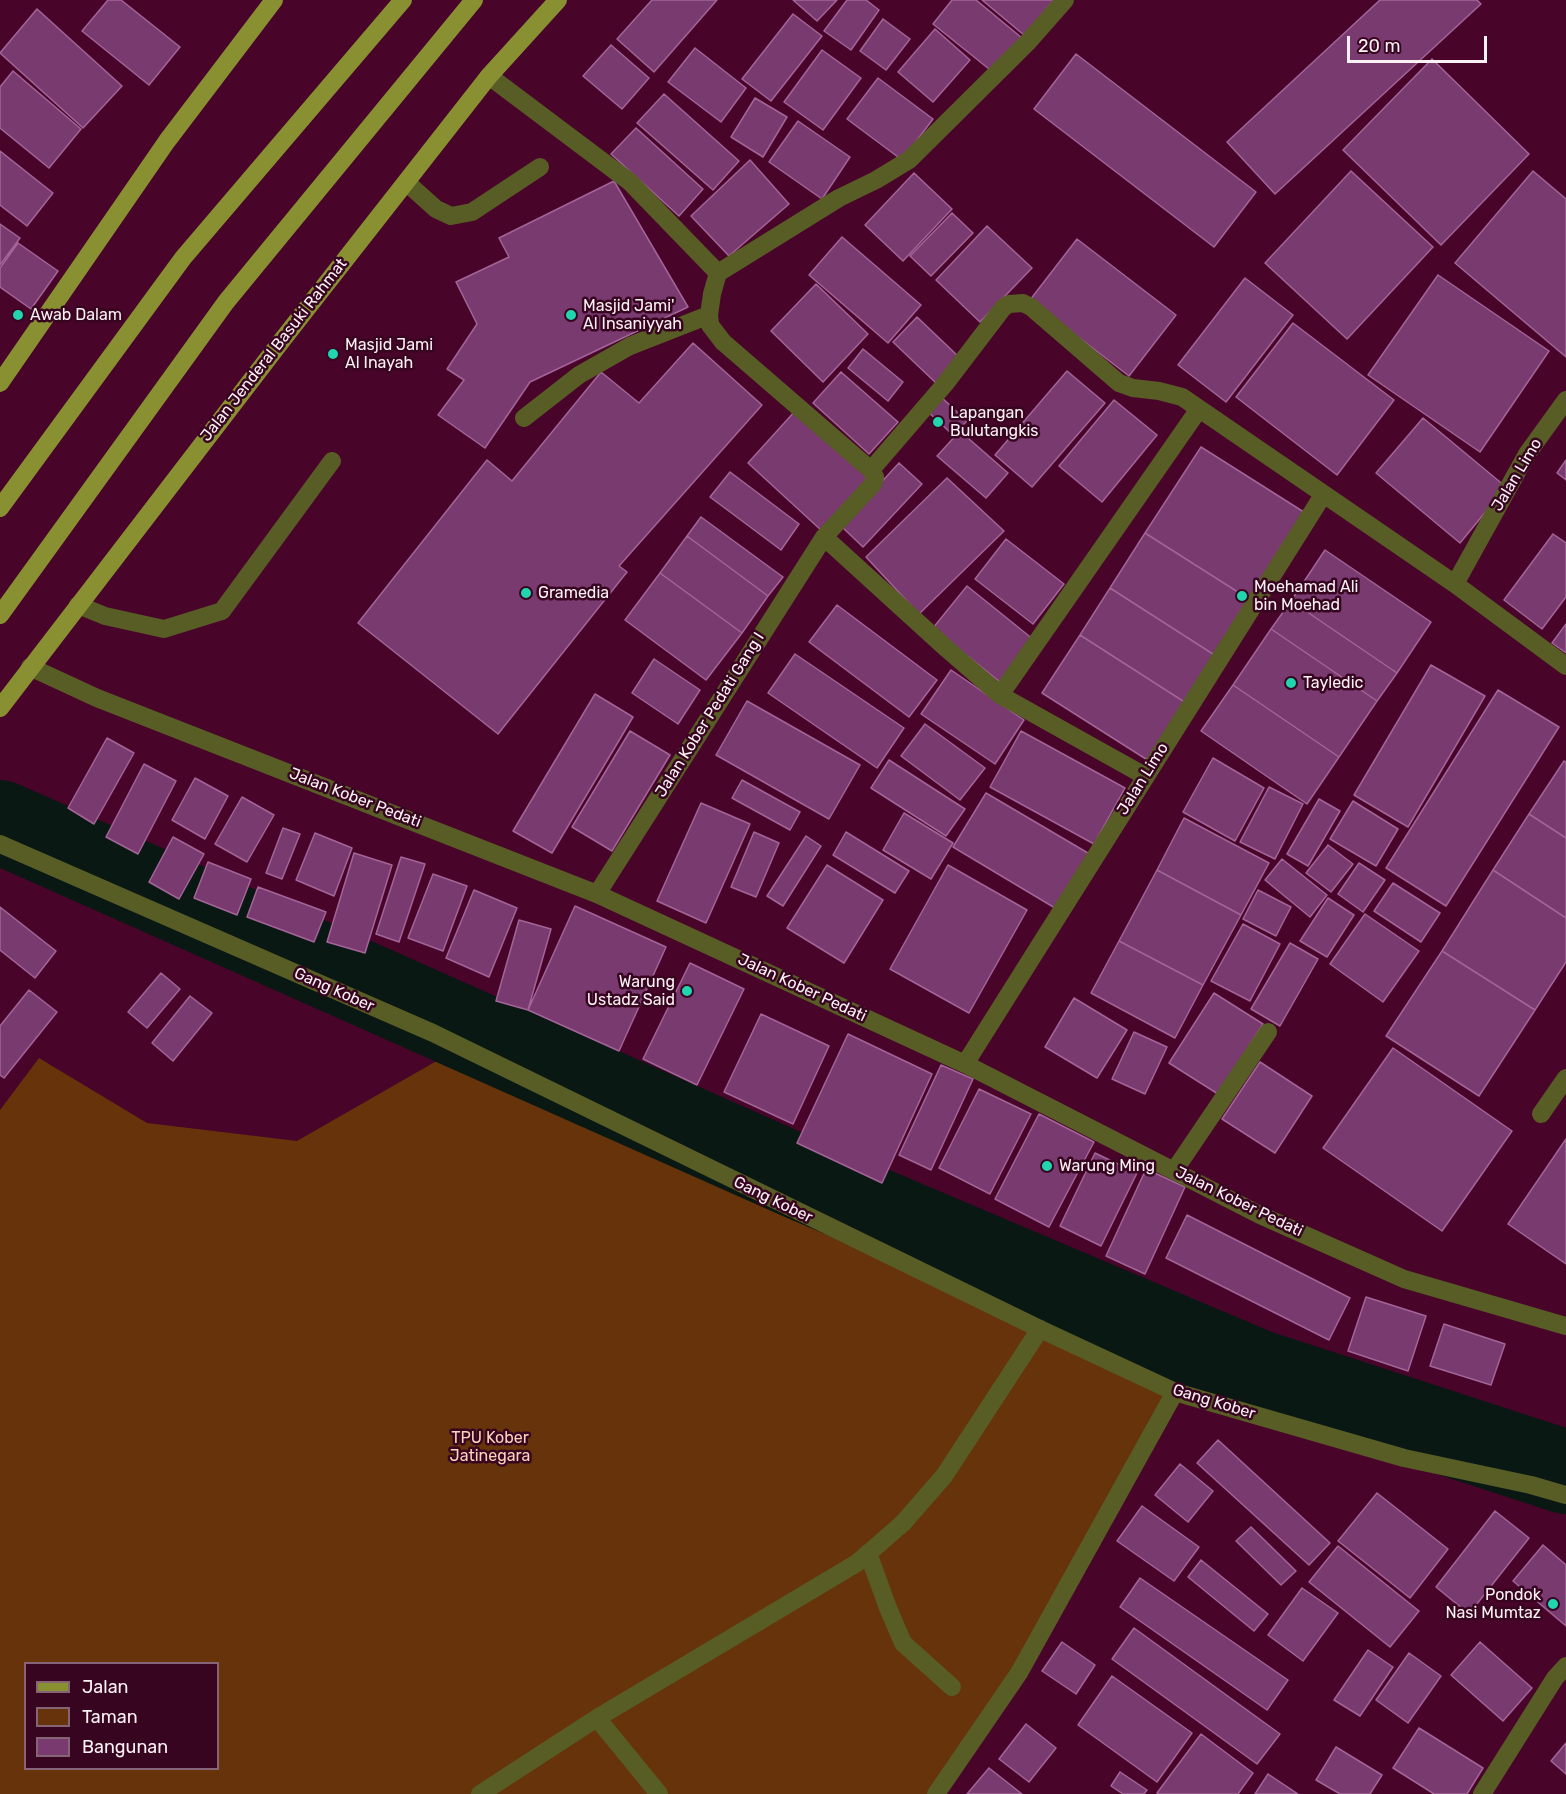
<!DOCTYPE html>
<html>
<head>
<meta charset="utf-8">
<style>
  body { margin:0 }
  #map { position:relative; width:1566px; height:1794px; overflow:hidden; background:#49042a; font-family:Rubik,sans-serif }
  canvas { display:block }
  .legend { position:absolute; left:24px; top:1662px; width:195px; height:108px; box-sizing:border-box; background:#380520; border:2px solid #866375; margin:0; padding:8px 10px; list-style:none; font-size:18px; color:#faf1f4 }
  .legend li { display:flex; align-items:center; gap:12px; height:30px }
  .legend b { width:30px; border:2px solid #866375 }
  .scale { position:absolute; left:1347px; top:36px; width:140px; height:27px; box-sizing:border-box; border:3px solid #faf1f4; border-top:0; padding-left:8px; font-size:18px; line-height:21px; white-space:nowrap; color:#faf1f4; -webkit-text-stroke:4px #380520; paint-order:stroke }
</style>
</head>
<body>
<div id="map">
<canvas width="1566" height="1794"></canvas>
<ul class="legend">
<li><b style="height:8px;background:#899032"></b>Jalan</li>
<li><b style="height:16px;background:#66330b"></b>Taman</li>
<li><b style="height:16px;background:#793a6f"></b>Bangunan</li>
</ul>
<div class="scale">20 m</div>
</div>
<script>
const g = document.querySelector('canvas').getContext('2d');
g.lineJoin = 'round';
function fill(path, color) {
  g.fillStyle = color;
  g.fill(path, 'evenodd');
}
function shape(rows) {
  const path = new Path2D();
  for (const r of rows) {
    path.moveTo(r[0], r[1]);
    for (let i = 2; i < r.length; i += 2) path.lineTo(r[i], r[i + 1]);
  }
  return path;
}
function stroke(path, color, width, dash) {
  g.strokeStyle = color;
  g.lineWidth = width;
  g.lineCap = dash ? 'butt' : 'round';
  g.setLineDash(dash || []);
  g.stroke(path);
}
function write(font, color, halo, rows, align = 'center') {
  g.font = font + ' Rubik,sans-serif';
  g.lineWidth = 5;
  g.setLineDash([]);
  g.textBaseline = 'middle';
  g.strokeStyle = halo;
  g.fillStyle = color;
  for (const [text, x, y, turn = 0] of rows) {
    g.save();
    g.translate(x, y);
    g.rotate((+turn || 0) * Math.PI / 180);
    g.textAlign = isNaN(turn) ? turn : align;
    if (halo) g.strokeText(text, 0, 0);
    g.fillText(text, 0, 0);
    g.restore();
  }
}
const green = shape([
  [461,1047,1175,1392,1019,1673,935,1794,0,1794,0,1110,39,1058,147,1123,297,1141],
  [26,1664,218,1664,218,1768,26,1768]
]);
const river = shape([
  [0,822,803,1179,1256,1371,1566,1472]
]);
const building = shape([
  [108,0,121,0,180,47,149,85,82,31,108,0],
  [652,0,717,0,654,72,617,39,652,0],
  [793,0,837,0,817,21,793,0],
  [847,0,866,0,879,10,851,50,824,31,847,0],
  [952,0,976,0,1022,38,994,73,933,24,952,0],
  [982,0,1054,0,1024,35,982,0],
  [1380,0,1477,0,1481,4,1275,194,1227,142,1380,0],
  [37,9,122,86,83,128,0,53,37,9],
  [793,14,822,36,771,101,742,79,793,14],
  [883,19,910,39,886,70,860,51,883,19],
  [935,29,970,60,933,102,898,72,935,29],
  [611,45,649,78,622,109,583,76,611,45],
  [695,48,746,88,721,122,668,82,695,48],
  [822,50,861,78,823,130,784,102,822,50],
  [1076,54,1256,192,1214,247,1034,109,1076,54],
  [1432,59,1529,154,1441,245,1343,150,1432,59],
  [13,71,81,129,49,168,0,128,0,87,13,71],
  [878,78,933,119,902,160,847,119,878,78],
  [664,94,739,161,713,190,637,123,664,94],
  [755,98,787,117,763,157,731,137,755,98],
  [798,121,850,157,822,199,769,162,798,121],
  [636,128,703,189,679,216,611,154,636,128],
  [0,151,53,193,27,226,0,205,0,151],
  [750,160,789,204,729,256,691,216,750,160],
  [1351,171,1433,247,1347,339,1265,263,1351,171],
  [1533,171,1566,199,1566,357,1455,263,1533,171],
  [914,173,952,209,903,261,865,225,914,173],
  [614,181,688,307,530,382,485,448,438,415,464,380,447,369,477,324,456,282,509,257,499,238,614,181],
  [952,213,973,233,931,276,910,256,952,213],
  [0,224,20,238,0,265,0,224],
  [987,226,1032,268,980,322,936,280,987,226],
  [842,237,921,305,888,343,809,275,842,237],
  [1077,239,1176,315,1129,376,1030,300,1077,239],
  [18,243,58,271,31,309,0,287,0,268,18,243],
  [1438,275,1549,351,1480,452,1368,375,1438,275],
  [1245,278,1293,315,1226,402,1178,365,1245,278],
  [816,284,868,334,823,382,771,331,816,284],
  [917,317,960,358,936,383,893,342,917,317],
  [1293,323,1394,400,1337,475,1236,397,1293,323],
  [693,343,762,405,619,566,627,572,498,734,358,623,487,460,512,481,601,372,639,403,693,343],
  [863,349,903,382,888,401,848,368,863,349],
  [1067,371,1105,403,1032,487,995,455,1067,371],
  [841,372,898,422,869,454,813,403,841,372],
  [940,396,967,421,953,435,926,410,940,396],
  [1114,400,1157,435,1102,502,1059,466,1114,400],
  [796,410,871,478,822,531,748,463,796,410],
  [1423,418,1506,487,1460,543,1376,473,1423,418],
  [960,431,1008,473,986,498,937,456,960,431],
  [1201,447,1307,514,1252,601,1145,533,1201,447],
  [1566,460,1566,480,1557,473,1566,460],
  [899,463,922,484,863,547,841,526,899,463],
  [730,472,799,524,781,550,710,497,730,472],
  [947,478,1004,531,919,614,866,557,947,478],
  [701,517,783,577,768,596,687,536,701,517],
  [1145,533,1252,601,1216,656,1110,588,1145,533],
  [1553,534,1566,543,1566,597,1542,629,1504,600,1553,534],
  [687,536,768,596,742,633,660,573,687,536],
  [1006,539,1064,584,1033,624,975,579,1006,539],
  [1325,550,1431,622,1397,673,1291,601,1325,550],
  [660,573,742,633,706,680,625,620,660,573],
  [967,586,1034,640,1000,682,933,628,967,586],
  [1110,588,1216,656,1186,703,1080,635,1110,588],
  [1291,601,1397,673,1377,701,1271,629,1291,601],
  [837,605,937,680,909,717,809,642,837,605],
  [1566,624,1566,653,1552,643,1566,624],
  [1271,629,1377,701,1339,757,1233,685,1271,629],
  [1080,635,1186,703,1149,761,1042,693,1080,635],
  [795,654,904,728,877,768,768,693,795,654],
  [654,659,700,690,678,724,632,693,654,659],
  [1431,665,1485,696,1408,827,1354,795,1431,665],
  [951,670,1024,720,995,764,921,714,951,670],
  [1233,685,1339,757,1307,804,1201,731,1233,685],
  [1498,690,1559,727,1446,906,1386,868,1498,690],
  [595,694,633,717,552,853,513,831,595,694],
  [747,701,860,765,829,819,716,755,747,701],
  [925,724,985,768,960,800,901,756,925,724],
  [630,731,670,755,612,851,572,827,630,731],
  [1021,731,1125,788,1094,844,990,787,1021,731],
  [107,738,134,753,94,824,68,808,107,738],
  [1213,758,1264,788,1235,841,1183,812,1213,758],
  [889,760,965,809,946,836,871,788,889,760],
  [1564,761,1566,762,1566,838,1529,814,1564,761],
  [144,764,176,781,138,854,106,837,144,764],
  [195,778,228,796,205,839,172,820,195,778],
  [742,780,800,812,790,830,732,798,742,780],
  [1269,787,1303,804,1275,859,1240,842,1269,787],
  [986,793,1093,856,1060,911,953,847,986,793],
  [242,797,274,815,247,862,215,844,242,797],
  [1319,799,1340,811,1308,866,1287,854,1319,799],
  [1353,801,1398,829,1376,866,1330,839,1353,801],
  [701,803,750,824,706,923,657,901,701,803],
  [904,813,953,843,931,879,883,850,904,813],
  [1529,814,1566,838,1566,918,1493,870,1529,814],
  [1184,818,1269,863,1241,915,1157,870,1184,818],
  [283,828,300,834,282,879,266,873,283,828],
  [754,832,779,843,756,897,731,887,754,832],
  [846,832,909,871,895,893,833,855,846,832],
  [315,833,352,848,334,896,296,880,315,833],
  [806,836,821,846,783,906,767,896,806,836],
  [173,837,204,854,179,899,149,882,173,837],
  [1328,845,1353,864,1331,892,1306,873,1328,845],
  [354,853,392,865,365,953,327,942,354,853],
  [401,857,425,864,399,942,376,934,401,857],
  [1282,859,1327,895,1310,917,1265,880,1282,859],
  [208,862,251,879,237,915,194,898,208,862],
  [1359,863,1385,880,1363,912,1338,894,1359,863],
  [827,865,883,900,844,963,787,928,827,865],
  [948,865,1027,910,969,1013,890,969,948,865],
  [1157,870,1241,915,1203,985,1119,941,1157,870],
  [1493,870,1566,918,1566,962,1535,1010,1442,951,1493,870],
  [433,874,467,886,443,951,408,938,433,874],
  [1393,883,1440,913,1421,942,1374,911,1393,883],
  [258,887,326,912,314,942,247,917,258,887],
  [474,890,517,908,489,977,446,958,474,890],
  [1258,890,1291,907,1276,936,1243,919,1258,890],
  [1328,898,1354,915,1327,957,1300,941,1328,898],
  [575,906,666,947,619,1051,528,1010,575,906],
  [0,907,56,951,35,978,0,950,0,907],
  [1365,914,1419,951,1383,1002,1330,964,1365,914],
  [519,920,551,929,528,1010,496,1001,519,920],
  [1243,924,1280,944,1250,1001,1211,981,1243,924],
  [1119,941,1203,985,1175,1038,1091,993,1119,941],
  [1290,943,1318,959,1280,1026,1251,1009,1290,943],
  [1442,951,1535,1010,1479,1096,1386,1036,1442,951],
  [690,963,744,989,697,1085,643,1059,690,963],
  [161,973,180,989,147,1028,128,1012,161,973],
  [29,990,57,1012,4,1078,0,1075,0,1026,29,990],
  [1214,993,1263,1024,1218,1094,1169,1063,1214,993],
  [190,996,212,1013,173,1061,152,1043,190,996],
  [1074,998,1127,1030,1097,1078,1045,1047,1074,998],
  [761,1014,829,1046,793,1124,724,1092,761,1014],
  [1134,1032,1167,1047,1145,1094,1112,1079,1134,1032],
  [848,1034,932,1074,882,1183,797,1143,848,1034],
  [1393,1048,1512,1131,1442,1231,1323,1148,1393,1048],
  [1260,1062,1312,1096,1275,1153,1222,1119,1260,1062],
  [941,1065,973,1079,931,1170,899,1155,941,1065],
  [979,1089,1031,1114,990,1194,939,1168,979,1089],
  [1039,1114,1094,1142,1049,1227,995,1199,1039,1114],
  [1566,1139,1566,1264,1508,1224,1566,1139],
  [1095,1153,1137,1173,1101,1246,1060,1226,1095,1153],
  [1146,1169,1185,1187,1145,1274,1106,1256,1146,1169],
  [1187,1215,1350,1298,1329,1340,1166,1258,1187,1215],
  [1366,1297,1426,1316,1408,1371,1348,1351,1366,1297],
  [1444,1324,1505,1344,1491,1385,1430,1366,1444,1324],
  [1218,1440,1330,1543,1309,1565,1197,1463,1218,1440],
  [1180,1464,1213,1491,1188,1522,1155,1495,1180,1464],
  [1377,1493,1448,1549,1410,1598,1338,1541,1377,1493],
  [1142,1506,1199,1547,1174,1581,1117,1541,1142,1506],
  [1495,1511,1529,1538,1469,1614,1436,1587,1495,1511],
  [1251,1527,1296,1571,1281,1585,1236,1541,1251,1527],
  [1543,1545,1566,1565,1566,1626,1513,1581,1543,1545],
  [1338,1546,1419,1611,1390,1647,1309,1582,1338,1546],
  [1201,1560,1268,1614,1254,1631,1188,1577,1201,1560],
  [1140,1578,1288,1680,1267,1710,1120,1607,1140,1578],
  [1302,1588,1338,1613,1303,1661,1268,1635,1302,1588],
  [1134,1628,1280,1734,1257,1764,1112,1659,1134,1628],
  [1062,1642,1095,1665,1076,1694,1042,1671,1062,1642],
  [1480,1642,1532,1688,1503,1721,1451,1675,1480,1642],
  [1368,1650,1393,1667,1360,1716,1334,1700,1368,1650],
  [1409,1653,1441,1676,1408,1723,1376,1700,1409,1653],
  [1112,1676,1192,1733,1157,1782,1078,1725,1112,1676],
  [1026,1724,1056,1748,1029,1782,999,1759,1026,1724],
  [1419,1728,1483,1768,1467,1794,1434,1794,1393,1768,1419,1728],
  [1201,1734,1253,1773,1238,1794,1159,1794,1157,1793,1201,1734],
  [1566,1743,1566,1774,1551,1761,1566,1743],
  [1336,1747,1382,1775,1370,1794,1340,1794,1316,1780,1336,1747],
  [989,1768,1022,1794,967,1794,989,1768],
  [1120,1772,1147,1790,1144,1794,1123,1794,1111,1786,1120,1772],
  [1268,1774,1298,1794,1255,1794,1268,1774]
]);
const service = shape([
  [406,182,436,209,451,216,472,212,540,167],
  [524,418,579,375,630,346,709,315],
  [78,605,105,616,164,629,222,611,332,461],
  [1541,1114,1566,1078],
  [868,1553,888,1608,903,1643,952,1687],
  [597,1718,659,1794],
  [480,1794,597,1718,857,1563,903,1523,944,1476,1040,1329]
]);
const minor = shape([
  [489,76,630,182,718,273],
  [871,470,945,384,1003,308,1009,304,1023,303,1031,307,1119,383,1133,388,1159,391,1182,397,1455,584,1566,666],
  [824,537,947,649,1000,695,1145,776],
  [1455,584,1527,454,1566,400],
  [30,667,97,698,597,894,965,1064,1260,1215,1404,1279,1566,1326],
  [1000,695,1199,409],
  [0,844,433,1033,1040,1329,1175,1392,1404,1458,1531,1485,1566,1495],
  [597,894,824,537,873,484,875,477,871,470,723,342,710,325,709,315,712,294,718,273,839,198,876,180,909,160,1028,42,1065,0],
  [965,1064,1323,495],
  [1174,1171,1268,1032],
  [936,1794,1019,1673,1175,1392],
  [1482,1794,1555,1678,1566,1666]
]);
const primary = shape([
  [0,383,167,141,274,0],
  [0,508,183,258,403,0],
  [0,615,226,302,474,0],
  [0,708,283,339,489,76,558,0]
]);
const markers = [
  [18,315,6,"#21d5af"],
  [571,315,6,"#21d5af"],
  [333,354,6,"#21d5af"],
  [938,422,6,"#21d5af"],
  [526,593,6,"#21d5af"],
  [1242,596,6,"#21d5af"],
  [1291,683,6,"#21d5af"],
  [687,991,6,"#21d5af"],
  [1047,1166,6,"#21d5af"],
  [1553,1604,6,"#21d5af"]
];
const poiNames = [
  ["Masjid Jami'",583,306],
  ["Al Insaniyyah",583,324],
  ["Awab Dalam",30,315],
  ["Masjid Jami",345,345],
  ["Al Inayah",345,363],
  ["Lapangan",950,413],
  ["Bulutangkis",950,431],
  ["Moehamad Ali",1254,587],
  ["bin Moehad",1254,605],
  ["Gramedia",538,593],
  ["Tayledic",1303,683],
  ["Warung",675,982,"right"],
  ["Ustadz Said",675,1000,"right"],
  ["Warung Ming",1059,1166],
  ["Pondok",1541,1595,"right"],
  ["Nasi Mumtaz",1541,1613,"right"]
];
const streetNames = [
  ["Jalan Jenderal Basuki Rahmat",274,350,-52],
  ["Jalan Limo",1517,475,-59],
  ["Jalan Kober Pedati Gang I",710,715,-58],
  ["Jalan Limo",1143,779,-58],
  ["Jalan Kober Pedati",355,798,21],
  ["Jalan Kober Pedati",802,988,25],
  ["Gang Kober",334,990,24],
  ["Gang Kober",773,1200,26],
  ["Jalan Kober Pedati",1239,1202,26],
  ["Gang Kober",1214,1402,17]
];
const parkNames = [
  ["TPU Kober",490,1438],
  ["Jatinegara",490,1456]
];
fill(green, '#66330b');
stroke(river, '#0a1814', 84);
fill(building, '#793a6f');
stroke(building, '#a36598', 1.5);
stroke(service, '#585c25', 18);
stroke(minor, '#585c25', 18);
stroke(primary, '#899032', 18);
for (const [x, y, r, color] of markers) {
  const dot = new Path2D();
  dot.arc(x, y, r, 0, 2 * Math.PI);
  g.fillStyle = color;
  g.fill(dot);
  stroke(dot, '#380520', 2);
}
write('16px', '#faf1f4', '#380520', poiNames, 'left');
write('16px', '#faf1f4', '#380520', streetNames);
write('16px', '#fdd4bb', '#380520', parkNames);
</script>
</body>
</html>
